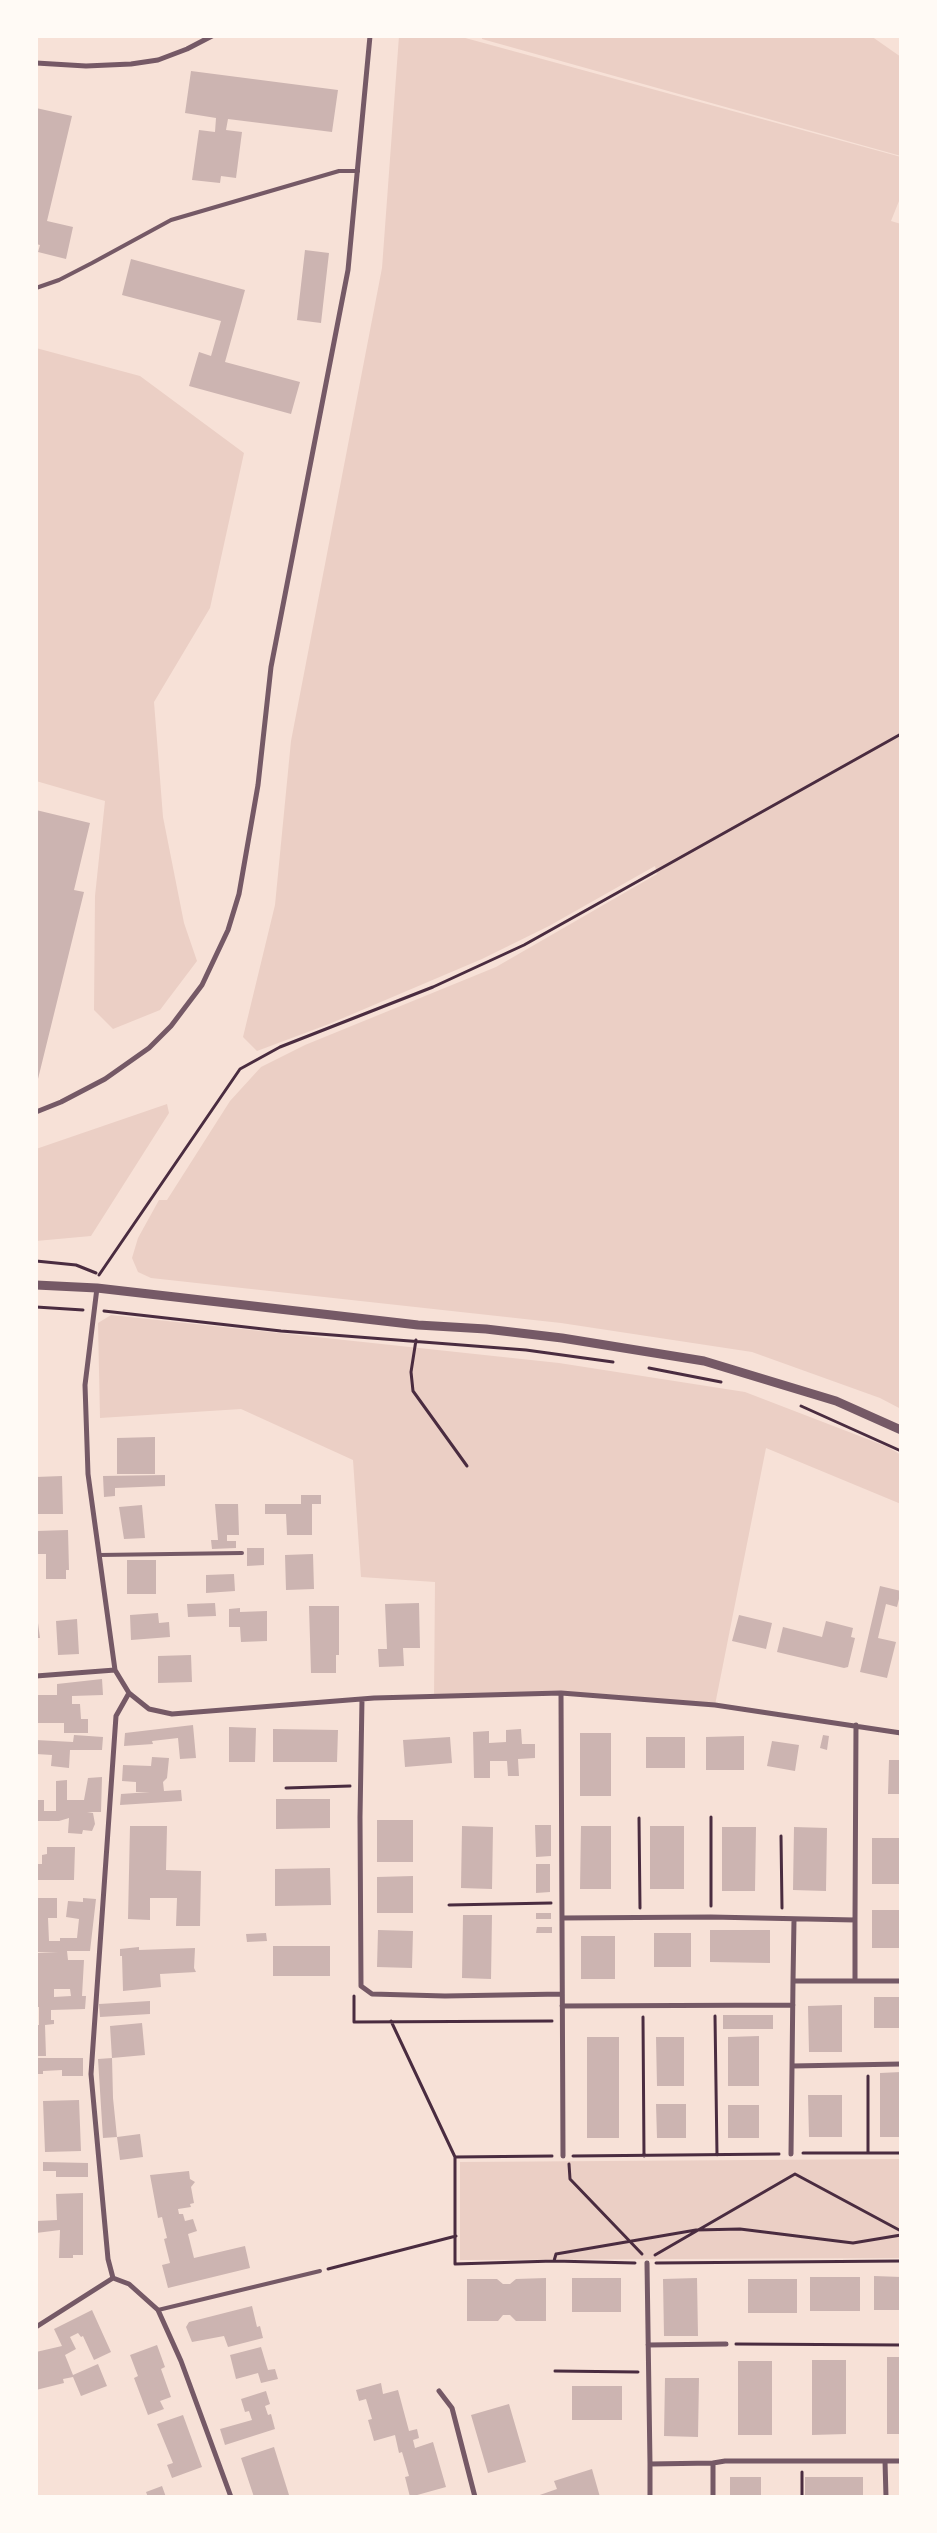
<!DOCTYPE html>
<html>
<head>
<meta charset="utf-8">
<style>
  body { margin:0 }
  #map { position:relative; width:937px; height:2533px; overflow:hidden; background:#f7e1d7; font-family:Lora,serif }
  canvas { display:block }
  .frame { position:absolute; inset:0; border:38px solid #fffaf5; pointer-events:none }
</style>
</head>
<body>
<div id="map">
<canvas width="937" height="2533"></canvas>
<div class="frame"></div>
</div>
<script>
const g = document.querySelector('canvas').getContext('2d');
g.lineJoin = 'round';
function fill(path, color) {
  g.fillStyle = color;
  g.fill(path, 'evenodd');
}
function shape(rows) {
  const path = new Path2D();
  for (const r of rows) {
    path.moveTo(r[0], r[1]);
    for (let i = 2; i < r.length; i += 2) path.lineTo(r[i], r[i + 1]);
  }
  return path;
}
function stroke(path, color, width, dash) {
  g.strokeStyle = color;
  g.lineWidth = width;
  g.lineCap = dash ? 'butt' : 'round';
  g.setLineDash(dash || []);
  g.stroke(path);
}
const green = shape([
  [399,36,458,36,901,157,901,196,891,221,901,224,901,1409,880,1398,752,1352,561,1323,151,1278,138,1272,132,1258,138,1238,159,1200,167,1200,230,1101,261,1067,305,1045,496,967,657,874,655,866,549,926,482,959,329,1024,257,1051,243,1037,275,905,291,741,382,268],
  [482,36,871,36,901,57,901,156,482,39],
  [36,348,140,376,244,453,210,608,154,702,163,817,184,923,197,961,160,1010,113,1029,94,1010,95,896,105,801,36,781],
  [167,1104,169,1113,91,1236,36,1241,36,1149],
  [111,1315,559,1363,745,1392,888,1447,901,1455,901,1504,766,1448,715,1705,561,1693,434,1698,435,1582,361,1577,353,1460,241,1409,100,1418,98,1323],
  [901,2159,901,2258,460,2260,460,2162]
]);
const building = shape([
  [191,71,338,90,332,132,228,119,226,130,242,132,236,178,221,176,220,183,192,180,199,130,215,132,216,118,185,113],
  [36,108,72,116,47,221,73,227,66,259,38,252,40,245,36,244],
  [305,250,329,253,321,323,297,320],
  [131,259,245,290,225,362,300,382,291,414,189,386,199,352,211,356,221,321,122,295],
  [36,810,90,823,74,890,84,892,37,1083],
  [155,1437,155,1474,117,1474,117,1438],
  [165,1475,165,1486,115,1488,115,1496,104,1497,103,1476],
  [62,1476,63,1514,38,1514,36,1477],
  [301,1495,321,1495,321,1504,312,1504,312,1535,287,1535,286,1514,265,1514,265,1504,301,1504],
  [215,1504,238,1504,239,1535,227,1535,227,1541,236,1541,236,1548,212,1549,211,1540,218,1540],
  [142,1505,145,1538,124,1539,119,1507],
  [68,1530,69,1570,66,1570,66,1579,46,1579,46,1554,36,1554,36,1531],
  [247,1548,264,1548,264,1565,247,1566],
  [313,1554,314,1589,286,1590,285,1555],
  [127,1560,156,1560,156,1594,127,1594],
  [234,1574,235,1591,206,1593,206,1575],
  [880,1586,901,1591,897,1607,886,1604,878,1638,896,1642,887,1678,860,1672],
  [215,1603,216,1616,188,1617,187,1604],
  [419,1603,420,1648,403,1648,404,1666,379,1667,378,1649,387,1649,385,1604],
  [309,1606,339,1606,339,1655,336,1655,336,1673,311,1673],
  [36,1608,40,1638,36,1638],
  [240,1608,240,1612,267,1611,267,1641,241,1642,240,1627,229,1627,229,1609],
  [158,1613,159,1623,169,1622,170,1637,131,1640,130,1615],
  [739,1615,772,1623,766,1649,732,1641],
  [77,1619,79,1654,58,1655,56,1621],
  [826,1621,853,1628,851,1637,855,1638,848,1667,844,1668,777,1652,783,1627,822,1637],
  [191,1655,192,1682,158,1683,158,1656],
  [102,1679,103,1695,72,1696,72,1704,80,1704,81,1719,88,1719,88,1733,64,1733,64,1723,36,1723,36,1695,57,1695,57,1684],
  [193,1725,196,1758,180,1759,178,1738,152,1741,153,1744,124,1746,125,1733],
  [229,1727,256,1728,255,1762,229,1762],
  [273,1729,338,1730,337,1762,273,1762],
  [521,1729,522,1744,535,1744,535,1758,518,1759,519,1776,508,1776,507,1761,490,1761,490,1778,474,1778,473,1732,489,1731,489,1743,506,1742,506,1730],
  [580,1733,611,1733,611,1796,580,1796],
  [74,1735,103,1737,102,1750,70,1750,69,1768,51,1766,52,1755,36,1754,36,1740,73,1742],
  [823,1735,829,1736,827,1750,820,1748],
  [744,1736,744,1770,706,1770,706,1737],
  [450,1737,452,1763,405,1767,403,1740],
  [646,1737,685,1737,685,1768,646,1768],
  [772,1741,799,1745,795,1771,767,1766],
  [152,1757,169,1758,167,1778,163,1782,164,1791,181,1790,182,1801,120,1805,121,1794,150,1792,136,1792,136,1782,122,1781,123,1765,151,1766],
  [889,1760,901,1760,901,1794,888,1794],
  [102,1777,101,1812,87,1812,93,1813,95,1824,92,1831,83,1830,82,1834,68,1833,69,1818,59,1821,36,1821,36,1800,44,1800,44,1811,56,1811,56,1781,67,1780,67,1800,84,1800,88,1778],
  [276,1799,330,1799,330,1828,276,1829],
  [377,1820,413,1820,413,1862,377,1862],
  [535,1825,551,1825,551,1856,536,1857],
  [130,1826,167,1826,166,1870,201,1871,200,1926,176,1926,177,1898,150,1898,150,1920,128,1919],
  [462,1826,493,1827,492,1889,461,1888],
  [581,1826,611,1826,611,1889,580,1889],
  [650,1826,684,1826,684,1889,650,1889],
  [722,1827,756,1827,755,1891,722,1891],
  [794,1827,827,1828,826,1891,793,1890],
  [872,1838,901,1838,901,1884,872,1884],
  [47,1847,75,1847,74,1880,36,1880,37,1864,42,1864,42,1855,47,1854],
  [536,1864,550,1864,550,1892,536,1893],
  [330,1868,331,1905,275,1906,275,1869],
  [413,1876,413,1913,377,1913,377,1877],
  [36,1898,57,1898,57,1918,48,1918,49,1941,60,1941,60,1938,77,1938,79,1919,66,1917,68,1901,83,1902,83,1898,96,1899,90,1951,67,1951,68,1960,84,1960,82,1996,86,1996,85,2009,51,2010,51,2020,54,2020,54,2024,45,2025,46,2056,36,2056,36,2025,39,2025,39,2007,36,2007,36,1953,58,1952,36,1952],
  [54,1989,70,1989,71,1996,54,1997],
  [872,1910,901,1910,901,1948,872,1948],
  [536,1913,551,1913,551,1919,536,1919],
  [463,1915,492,1915,491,1979,462,1978],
  [537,1927,552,1927,552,1933,536,1933],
  [378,1930,413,1931,412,1968,377,1967],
  [710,1930,770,1930,770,1963,710,1962],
  [266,1933,267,1941,247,1942,246,1934],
  [654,1933,691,1933,691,1967,654,1967],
  [581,1936,615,1936,615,1979,581,1979],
  [273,1946,330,1946,330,1976,273,1976],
  [139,1947,139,1950,195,1948,194,1968,196,1972,160,1974,161,1987,123,1991,122,1956,120,1956,120,1949],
  [874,1997,901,1997,901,2028,874,2028],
  [150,2001,150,2014,100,2017,99,2004],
  [842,2005,842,2052,809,2052,808,2006],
  [723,2015,773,2015,773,2029,723,2029],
  [142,2023,145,2055,112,2058,113,2098,117,2137,103,2138,98,2059,112,2058,110,2026],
  [759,2036,759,2086,728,2086,728,2037],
  [587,2037,619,2037,619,2138,587,2138],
  [656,2037,684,2037,684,2086,657,2086],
  [36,2058,83,2058,83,2076,62,2076,62,2070,43,2071,43,2074,36,2074],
  [901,2072,901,2137,880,2137,880,2073],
  [808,2095,842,2095,842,2137,809,2137],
  [79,2100,81,2151,45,2152,43,2101],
  [656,2104,686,2104,686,2138,657,2138],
  [728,2105,759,2105,759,2138,728,2138],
  [140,2134,143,2157,120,2160,117,2137],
  [43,2162,88,2163,88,2177,56,2177,56,2171,43,2171],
  [189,2171,190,2179,195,2182,191,2187,194,2203,190,2204,191,2207,178,2209,179,2214,183,2214,185,2221,193,2219,197,2231,188,2234,194,2258,245,2246,250,2268,168,2288,162,2265,170,2263,164,2239,167,2238,162,2217,158,2218,150,2175],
  [83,2193,83,2255,73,2255,73,2258,59,2258,60,2230,36,2233,36,2221,57,2220,56,2194],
  [874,2276,901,2277,901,2310,874,2310],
  [810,2277,860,2277,860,2311,810,2311],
  [546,2278,546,2321,516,2321,510,2315,503,2315,498,2321,467,2321,467,2279,497,2279,503,2284,510,2284,516,2279],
  [572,2278,621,2278,621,2312,572,2312],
  [697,2278,698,2336,664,2336,663,2279],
  [748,2279,797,2279,797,2313,748,2313],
  [252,2306,257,2327,260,2326,263,2338,228,2347,224,2336,192,2342,186,2327,189,2322],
  [92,2310,111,2352,94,2360,83,2336,81,2337,78,2333,70,2337,76,2349,65,2355,73,2375,98,2364,107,2386,81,2396,73,2377,63,2379,64,2383,36,2390,36,2352,62,2346,54,2329],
  [157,2345,165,2367,161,2369,171,2397,160,2401,164,2409,148,2415,134,2378,138,2376,130,2355],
  [261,2347,268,2370,275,2369,278,2379,261,2383,258,2373,236,2379,230,2355],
  [887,2357,901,2357,901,2434,887,2434],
  [812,2360,846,2360,846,2434,812,2435],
  [738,2361,772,2361,772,2435,738,2435],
  [665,2378,699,2378,698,2437,664,2436],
  [381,2383,383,2394,398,2390,409,2431,417,2429,419,2438,413,2440,415,2448,433,2442,446,2487,410,2497,405,2477,409,2476,402,2452,399,2453,395,2435,374,2441,368,2420,372,2419,366,2399,359,2401,356,2390],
  [572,2386,622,2386,622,2420,572,2420],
  [266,2391,270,2404,265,2406,268,2415,271,2414,275,2429,225,2445,220,2429,252,2420,249,2411,245,2412,241,2399],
  [509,2404,526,2462,488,2473,471,2415],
  [183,2415,202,2467,172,2478,167,2465,173,2463,157,2424],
  [274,2447,289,2495,254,2497,241,2458],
  [592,2469,600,2497,534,2497,557,2489,554,2481],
  [730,2477,761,2477,761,2497,730,2497],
  [805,2477,863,2477,863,2497,805,2497],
  [162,2486,166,2497,148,2497,146,2492]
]);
const path = shape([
  [36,1261,76,1265,96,1273],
  [99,1275,240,1069,280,1047,433,987,524,945,901,734],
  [36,1307,83,1310],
  [104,1311,281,1331,526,1350,613,1362],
  [416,1340,411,1372,413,1391,467,1466],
  [649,1368,721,1382],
  [801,1406,901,1451],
  [286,1788,350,1786],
  [639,1818,640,1908],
  [781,1836,782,1908],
  [449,1905,551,1903],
  [711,1906,711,1817],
  [354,1996,354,2022,552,2021],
  [715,2016,717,2155],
  [643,2017,644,2156],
  [391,2021,455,2157,455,2264,554,2261,635,2263],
  [868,2076,868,2153],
  [803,2153,901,2153],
  [573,2156,779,2154],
  [455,2157,552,2156],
  [569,2164,570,2179,642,2254],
  [655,2255,795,2174,901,2231],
  [554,2261,556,2254,696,2230,740,2229,853,2243,901,2235],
  [656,2263,901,2261],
  [328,2269,456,2236],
  [736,2344,901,2345],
  [555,2371,638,2372],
  [802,2497,802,2472]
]);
const service = shape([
  [36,288,59,280,92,263,171,220,339,171,358,171],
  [99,1555,242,1553],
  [158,2310,320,2271]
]);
const minor = shape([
  [36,63,86,66,131,64,158,60,187,49,212,36],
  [36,1112,61,1102,105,1079,149,1048,171,1026,202,985,228,930,239,894,258,785,271,667,348,270,370,36],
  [97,1288,85,1385,88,1474,115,1670,129,1693,116,1716,91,2074,108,2259,113,2278],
  [36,1676,115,1670],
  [129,1693,149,1709,172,1714,374,1698,561,1693,715,1705,901,1733],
  [561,1693,563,2156],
  [362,1699,360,1817,361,1986,372,1994,445,1996,562,1994],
  [562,1918,711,1917,855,1920,855,1981,793,1981,794,1920],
  [855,1920,856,1725],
  [855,1981,901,1981],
  [562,2006,793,2005],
  [792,2066,901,2064],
  [791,2154,793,1981],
  [647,2263,650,2464],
  [113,2278,129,2284,158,2310,181,2361,231,2497],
  [36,2327,113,2278],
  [648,2345,726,2344],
  [439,2391,452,2408,475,2497],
  [650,2497,650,2464,713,2463],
  [713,2497,713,2463,725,2461,885,2461],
  [886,2497,885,2461,901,2461]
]);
const tertiary = shape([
  [36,1285,97,1288,418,1325,486,1329,562,1338,704,1361,836,1401,901,1430]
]);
fill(green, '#ebcfc5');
fill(building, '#ccb4b1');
stroke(path, '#4a2c40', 3);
stroke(service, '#755966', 4);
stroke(minor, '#755966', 5);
stroke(tertiary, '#755966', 9);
</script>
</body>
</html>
